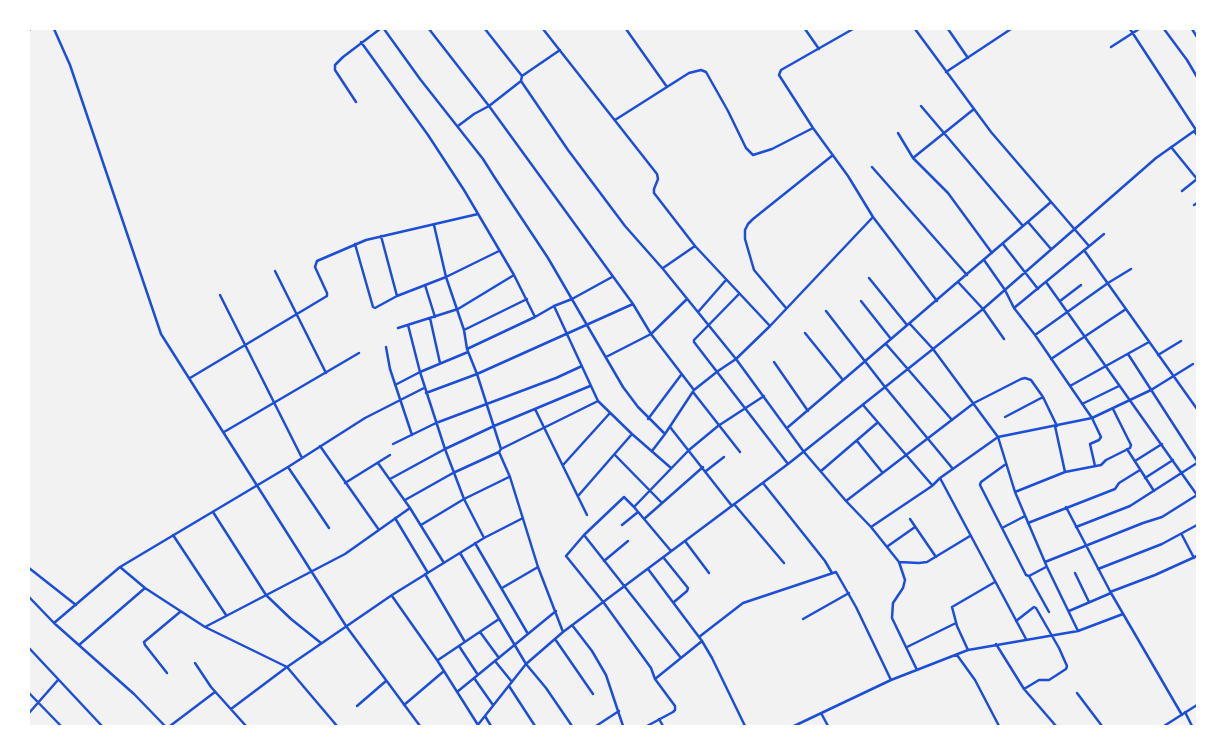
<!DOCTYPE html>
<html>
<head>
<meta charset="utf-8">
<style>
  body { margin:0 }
  #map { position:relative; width:1226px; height:755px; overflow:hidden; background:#f2f2f2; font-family:"Exo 2",sans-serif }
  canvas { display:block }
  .frame { position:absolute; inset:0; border:30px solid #fff; pointer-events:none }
</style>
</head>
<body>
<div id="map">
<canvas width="1226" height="755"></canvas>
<div class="frame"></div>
</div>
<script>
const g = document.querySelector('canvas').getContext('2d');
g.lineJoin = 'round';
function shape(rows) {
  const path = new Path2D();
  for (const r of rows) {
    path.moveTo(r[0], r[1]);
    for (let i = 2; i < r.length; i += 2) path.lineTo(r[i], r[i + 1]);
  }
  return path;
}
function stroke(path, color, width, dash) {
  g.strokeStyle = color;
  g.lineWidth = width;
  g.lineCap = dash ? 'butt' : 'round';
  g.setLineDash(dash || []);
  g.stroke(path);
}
const minor = shape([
  [54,29,70,65,161,334,346,626,420,726],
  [384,29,420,79,483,159,495,178,548,258,623,387,638,407,665,434],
  [429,29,489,106,633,304,651,334,694,390],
  [485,29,522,76],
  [543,29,657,174,658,179,654,189,654,193,695,246,770,326],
  [626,29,667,87],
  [805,29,819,49],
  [853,29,781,70,779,75,813,128,848,176,873,217,937,301],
  [915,29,991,132,1089,246],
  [948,29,968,58],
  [1130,29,1196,130],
  [1164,29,1187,60,1197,77],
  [1192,29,1197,37],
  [361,42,428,135,464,190,514,275,535,317],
  [1111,47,1139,29],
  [946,72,1011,29],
  [521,81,568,150,625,226,663,269,736,359,804,452,846,501,871,527,899,562,905,580,903,588,893,603,892,618,917,670],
  [356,102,335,70,335,65,343,57,380,29],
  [921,106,1023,226],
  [615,120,689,73,701,70,706,72,728,111,746,148,753,155,772,149,813,128],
  [458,126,474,114,489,106,521,81,522,76,560,50],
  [1194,131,1197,135],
  [898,133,913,158,948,193,992,253],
  [1171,147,1197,179],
  [913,158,974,109],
  [872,167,967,275],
  [1182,191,1197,179],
  [1194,205,1197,203],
  [1028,222,1051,249],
  [434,225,446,277,464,330,467,349,477,374,501,449,499,452,510,477,538,567,563,632],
  [381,236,397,296],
  [355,244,373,307,375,308,397,296,446,277,499,251],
  [1003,244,1038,289],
  [1084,250,1197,409],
  [984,260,1005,290,1014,308,1035,335,1092,418,1101,437,1099,440,1090,444,1095,466],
  [663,268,695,246],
  [275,271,326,373],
  [869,278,907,325],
  [958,282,983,309,1004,339],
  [1046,282,1197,495],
  [425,285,435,317],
  [739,294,694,340,694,342,788,464],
  [220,295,302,458],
  [861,301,891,339],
  [1060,301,1081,285],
  [554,306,598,401,632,434,671,468],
  [786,308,754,270,745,239,745,230,748,224,753,219,833,155],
  [1014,308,1104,234],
  [826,311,885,387,953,469],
  [698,312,726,280],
  [430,318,440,363],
  [910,324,933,349,998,437,1015,492,1047,567,1078,631],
  [408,325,420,372,445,449,464,499,484,538],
  [398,328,458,309,514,275],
  [464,330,527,299],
  [805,333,843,380],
  [1035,335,1108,283,1131,269],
  [886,344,952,420],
  [386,347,390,369,412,435],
  [467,349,535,317,554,306,572,299,612,277],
  [1128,354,1197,461],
  [1158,355,1181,341],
  [606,357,651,334,687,299],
  [1051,359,1126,309],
  [774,362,808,411],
  [190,378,327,296,327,293,315,267,317,261,366,240,478,214],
  [395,385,420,372,468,352],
  [1070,386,1149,342],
  [693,392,740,452],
  [426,393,477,374,633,304],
  [1082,404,1119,386],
  [863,405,932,485],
  [535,409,587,515],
  [1005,417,1043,397],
  [648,419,681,375],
  [1055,426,1065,472],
  [670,427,732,506],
  [787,428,1051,202],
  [224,432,359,353],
  [857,441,882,472],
  [393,444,436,423,556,378,582,366],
  [320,446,379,530],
  [501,449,598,401],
  [1127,449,1154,491],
  [652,451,665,434,694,390,718,371,736,359,770,326,873,217],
  [615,455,662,503],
  [1135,461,1162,444],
  [378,463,410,508,444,563],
  [1006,464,981,482,980,485,1026,575,1029,576,1046,567],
  [563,465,610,413],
  [288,467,329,528],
  [706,471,724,457],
  [821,471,877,423],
  [940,478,1026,639],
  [1145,478,1173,460],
  [390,479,445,449,494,426,590,386],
  [345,483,390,455],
  [763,483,825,561,832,573],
  [1015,492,1065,472,1101,465,1106,460,1130,448,1131,445,1113,409],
  [578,496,632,434],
  [405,500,453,473,499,452],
  [846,501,974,403,1021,379,1025,378,1031,380,1043,397,1057,426],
  [734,504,784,563],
  [634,507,689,450,718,426,764,396],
  [1066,507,1111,593,1182,715],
  [213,512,266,595,291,619,321,643],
  [395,518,428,573],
  [644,519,703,467],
  [910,519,936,557],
  [1028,523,1115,489,1119,483,1140,470],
  [421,525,464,499,509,477],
  [622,525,638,512],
  [871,527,932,486,940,478,998,437,1092,418,1151,390,1193,364],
  [1076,527,1130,506,1197,463],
  [1002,528,1025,516],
  [173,535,226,615],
  [584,535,681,658],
  [1182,535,1194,558],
  [685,541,709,573],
  [475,543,528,634],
  [888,546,915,527],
  [460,553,526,664,546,688,572,726],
  [663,557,688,588,687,591,674,602],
  [604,561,628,541],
  [899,562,919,563,927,562,970,536],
  [1045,562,1143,523,1162,517,1197,495],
  [120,567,145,588,205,627,287,667,337,726],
  [29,568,76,605],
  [648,569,702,641,712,658,745,726],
  [1098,569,1162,544,1197,525],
  [1075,573,1089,602],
  [425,574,465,642],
  [1029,576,1049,612],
  [502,588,538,567],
  [1110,592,1155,575,1197,556],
  [392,596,437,660,478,725],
  [29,597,54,623,134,694,165,726],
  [1069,611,1111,593],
  [803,619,849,593],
  [1016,621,1034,607,1036,608,1059,648,1067,666,1066,669,1049,680,1039,680,1024,689],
  [54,623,120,567,288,467,365,418,424,388],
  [572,625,592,651,606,675,623,726],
  [205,627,345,554,410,508],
  [480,632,499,658],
  [699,637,743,603,836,572,856,607,891,680],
  [555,639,593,694],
  [996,644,1024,689,1056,726],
  [79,645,145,588],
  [459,646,478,675],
  [907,647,956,623],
  [29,648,102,726],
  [968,650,957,626,952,607,995,582],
  [957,655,975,680,999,726],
  [438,660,499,619],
  [495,661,512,682],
  [195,663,211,687,246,726],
  [167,673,145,645,144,642,180,612],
  [474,678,493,705],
  [655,679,702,641],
  [509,686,535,726],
  [457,692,556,611],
  [29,693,61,726],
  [1077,693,1102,726],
  [404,705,444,671],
  [357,706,386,681],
  [231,709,287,667,392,595,484,538,523,518],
  [1185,712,1192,726],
  [29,713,58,680],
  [821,713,828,726],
  [485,716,491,726],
  [659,719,663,726],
  [170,726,215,692],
  [477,726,526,664,563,632,788,464,933,349,983,309,1156,158,1197,129],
  [596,726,619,711],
  [647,726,673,712,675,710,675,706,655,679,651,668,604,603,566,556,584,535,624,497,634,507,671,551],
  [794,726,891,680,968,650,1078,631,1123,614],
  [1164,726,1197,705]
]);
const tertiary = shape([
  [29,29,30,29]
]);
stroke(minor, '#1d4ed8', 2.5);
stroke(tertiary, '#1d4ed8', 3);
</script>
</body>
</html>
